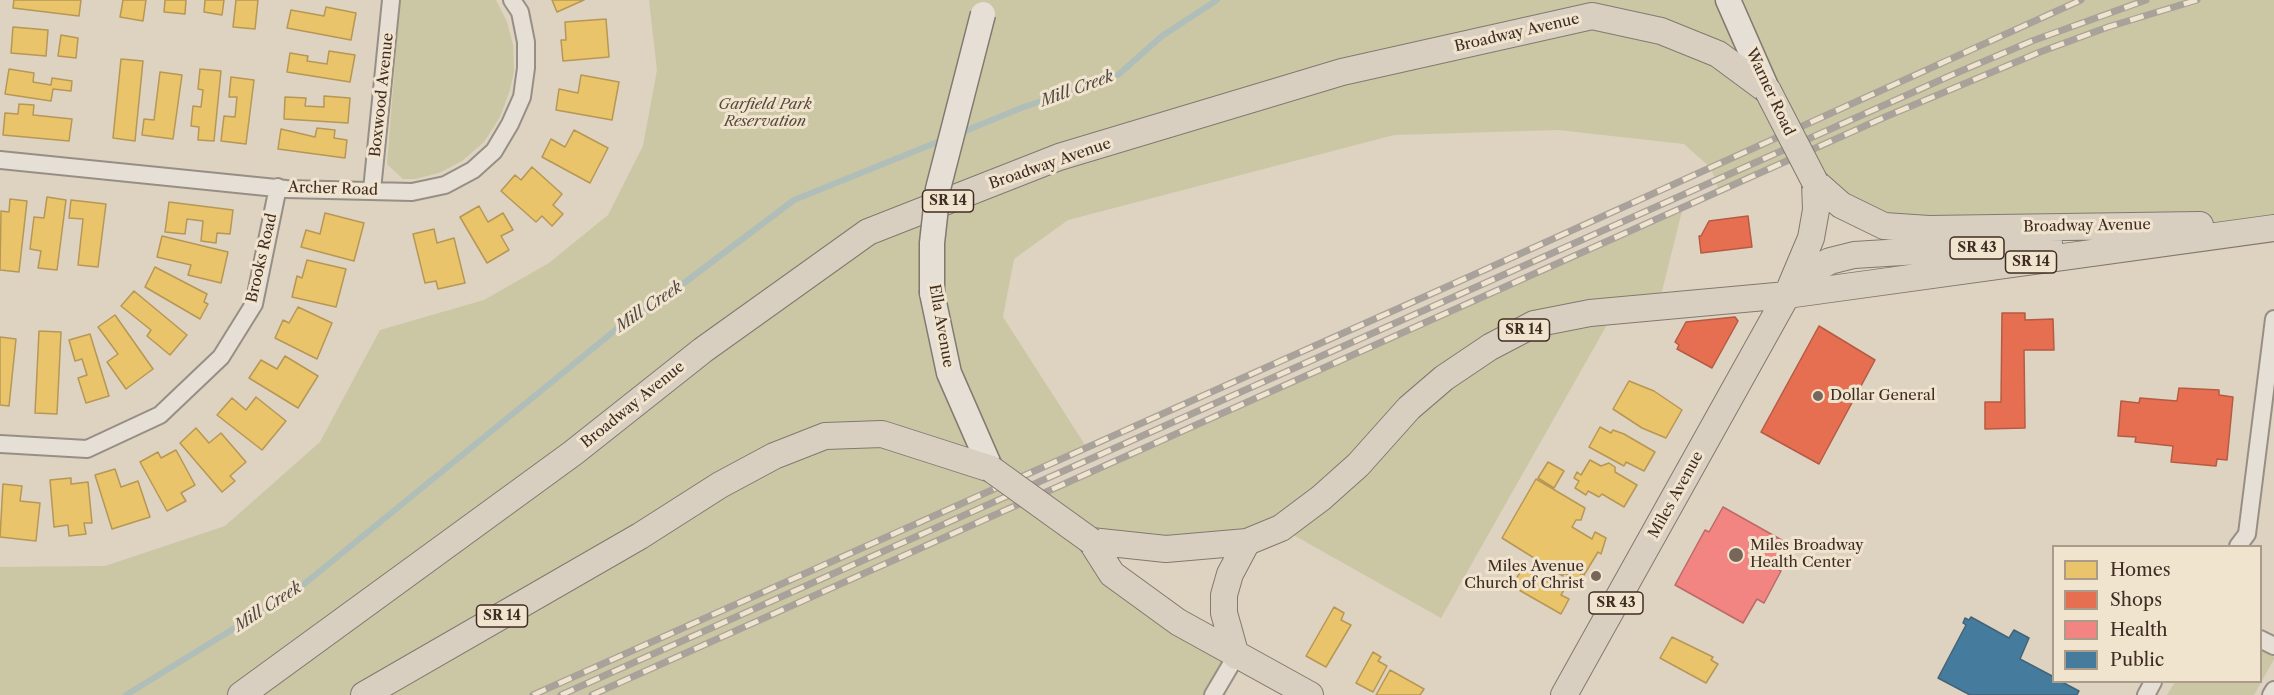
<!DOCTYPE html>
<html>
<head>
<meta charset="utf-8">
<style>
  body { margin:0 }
  #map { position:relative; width:2274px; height:695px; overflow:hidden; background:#ded2c1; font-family:"Libre Caslon Text",serif }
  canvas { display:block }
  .legend { position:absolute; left:2052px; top:545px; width:210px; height:138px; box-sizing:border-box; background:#f1e4cf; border:2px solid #aa9b8a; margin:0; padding:8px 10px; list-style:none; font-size:18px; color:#3f2d23 }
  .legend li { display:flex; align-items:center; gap:12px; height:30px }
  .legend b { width:30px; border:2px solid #aa9b8a }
</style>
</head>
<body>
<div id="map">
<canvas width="2274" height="695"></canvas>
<ul class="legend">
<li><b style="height:16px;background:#e9c46a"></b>Homes</li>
<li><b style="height:16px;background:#e76f51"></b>Shops</li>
<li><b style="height:16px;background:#f28482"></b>Health</li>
<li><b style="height:16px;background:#457b9d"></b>Public</li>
</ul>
</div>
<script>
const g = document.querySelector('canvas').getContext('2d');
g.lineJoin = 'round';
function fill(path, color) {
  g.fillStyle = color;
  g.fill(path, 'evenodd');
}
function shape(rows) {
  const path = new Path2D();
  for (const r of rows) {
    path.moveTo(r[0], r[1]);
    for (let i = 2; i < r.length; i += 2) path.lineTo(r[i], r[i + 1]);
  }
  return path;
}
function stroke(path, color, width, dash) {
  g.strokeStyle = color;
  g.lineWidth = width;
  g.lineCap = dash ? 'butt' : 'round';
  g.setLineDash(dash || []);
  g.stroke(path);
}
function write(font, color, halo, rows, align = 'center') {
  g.font = font + ' "Libre Caslon Text",serif';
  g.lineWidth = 6;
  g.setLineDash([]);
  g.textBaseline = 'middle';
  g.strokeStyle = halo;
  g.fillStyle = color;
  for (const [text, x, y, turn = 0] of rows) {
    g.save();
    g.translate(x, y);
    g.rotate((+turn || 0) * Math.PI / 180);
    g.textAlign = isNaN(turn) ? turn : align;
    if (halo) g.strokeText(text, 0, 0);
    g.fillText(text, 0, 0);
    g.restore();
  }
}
const green = shape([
  [400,0,496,0,507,22,513,45,514,71,510,90,500,117,484,142,462,161,439,173,415,179,403,179,387,164],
  [649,0,2274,0,2274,227,1884,226,1801,155,1719,191,1711,168,1684,144,1558,130,1394,135,1068,220,1014,259,1003,317,1087,448,1010,482,1029,499,1683,207,1658,307,1608,323,1441,618,1281,528,1092,542,1236,656,1213,695,0,695,0,567,105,566,225,526,320,442,380,330,484,300,549,263,608,215,643,146,657,70],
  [2261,649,2274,657,2274,659,2254,695,2167,695,2175,682,2260,682]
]);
const homes = shape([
  [14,0,81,0,79,16,13,8,14,0],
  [123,0,146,0,143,21,120,17,123,0],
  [165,0,186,0,185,14,164,12,165,0],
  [205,0,224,0,222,15,204,12,205,0],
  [236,0,258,0,255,29,233,27,236,0],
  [552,0,584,0,557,12,552,0],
  [326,7,356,13,351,40,287,28,291,10,324,16,326,7],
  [606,19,609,57,563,61,561,40,566,40,565,22,606,19],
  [13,27,48,30,46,56,11,53,13,27],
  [61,35,78,38,76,58,58,56,61,35],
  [329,51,355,55,350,82,287,72,290,53,308,56,307,61,327,64,329,51],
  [121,59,143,61,135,141,113,138,121,59],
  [9,69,34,73,33,82,51,85,52,78,72,81,71,91,53,89,51,101,5,94,9,69],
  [200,69,221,71,214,141,198,140,199,127,191,126,193,106,201,107,203,90,198,89,200,69],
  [160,72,182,75,173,139,142,135,144,119,154,120,160,72],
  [581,75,619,82,612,120,556,110,559,89,578,93,581,75],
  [231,77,254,80,246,144,221,141,224,116,235,117,237,97,229,97,231,77],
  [324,96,350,98,348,123,284,119,285,97,306,98,305,106,324,107,324,96],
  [19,104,34,105,33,115,72,119,69,141,3,135,5,113,18,114,19,104],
  [317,128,335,130,334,138,347,140,345,158,278,149,281,129,315,137,317,128],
  [574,130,608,148,590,183,542,157,551,139,565,147,574,130],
  [532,167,562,194,553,205,563,214,552,226,542,216,536,222,501,191,515,175,521,180,532,167],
  [47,197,66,200,57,270,38,268,41,251,30,249,34,217,44,218,47,197],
  [10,199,27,201,19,272,0,270,1,211,9,212,10,199],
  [71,200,106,204,98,267,78,265,83,219,69,218,71,200],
  [169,202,233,210,230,234,217,233,216,243,201,241,203,221,187,219,185,234,165,232,169,202],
  [479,206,488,222,503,213,513,230,501,236,509,250,487,263,460,217,479,206],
  [325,213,364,223,354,261,301,247,306,230,320,234,325,213],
  [434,229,437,243,454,238,465,283,438,289,436,281,425,283,413,234,434,229],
  [162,236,228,252,221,283,188,275,191,265,157,257,162,236],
  [307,260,346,269,336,307,292,297,297,276,302,278,307,260],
  [155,267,207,294,204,302,208,304,200,319,145,287,155,267],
  [134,291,187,335,170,355,147,336,151,330,121,306,134,291],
  [298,307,332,323,317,359,275,338,283,320,289,323,298,307],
  [115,315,153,369,126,389,107,362,118,354,98,327,115,315],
  [39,331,61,332,57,414,35,413,39,331],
  [90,334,109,396,86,403,78,378,87,375,82,359,75,361,69,340,90,334],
  [0,337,16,339,9,406,0,405,0,337],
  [285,356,318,376,298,408,249,378,261,360,277,369,285,356],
  [1629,381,1654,391,1682,410,1666,438,1642,428,1613,409,1629,381],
  [256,397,286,421,262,450,217,415,232,398,246,410,256,397],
  [1600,427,1611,433,1613,430,1624,434,1655,452,1644,471,1626,462,1624,466,1589,447,1600,427],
  [196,428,209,443,221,433,246,462,230,476,235,481,222,492,180,443,196,428],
  [176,450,195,485,181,493,186,501,167,511,140,462,158,452,161,458,176,450],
  [1590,460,1601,466,1609,463,1615,467,1615,472,1637,485,1624,507,1602,494,1599,497,1588,491,1586,495,1575,488,1579,481,1574,478,1577,472,1581,475,1590,460],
  [1548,462,1564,471,1554,488,1538,478,1548,462],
  [115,469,121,487,138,481,150,517,112,529,95,475,115,469],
  [71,478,71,484,88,482,92,523,84,523,86,534,69,536,68,525,54,527,50,480,71,478],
  [1536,479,1585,508,1581,520,1576,520,1572,527,1592,539,1595,532,1606,538,1601,554,1598,552,1584,575,1581,574,1578,581,1564,573,1563,576,1502,538,1536,479],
  [3,484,22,486,20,501,40,503,36,541,0,537,3,484],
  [1522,569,1564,590,1561,595,1569,599,1561,614,1512,586,1522,569],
  [1334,607,1344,613,1341,620,1351,625,1326,667,1306,656,1334,607],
  [1672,637,1713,657,1711,660,1718,664,1706,683,1660,658,1672,637],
  [1373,652,1381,657,1378,661,1387,666,1373,692,1356,683,1373,652],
  [1390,670,1424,689,1420,695,1376,695,1390,670]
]);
const shops = shape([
  [1748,216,1752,247,1701,253,1699,236,1701,236,1709,221,1748,216],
  [2002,313,2025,313,2025,320,2053,319,2054,350,2024,350,2025,428,1985,429,1985,402,2001,402,2002,313],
  [1735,317,1738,321,1712,368,1677,349,1679,345,1675,342,1686,322,1735,317],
  [1819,326,1875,360,1819,464,1761,432,1819,326],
  [2179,388,2219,390,2219,395,2233,397,2227,460,2217,459,2216,466,2171,462,2173,446,2135,442,2136,437,2118,436,2121,401,2139,403,2140,398,2177,401,2179,388]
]);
const health = shape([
  [1723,507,1787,543,1774,567,1781,571,1764,603,1757,599,1743,623,1675,585,1705,530,1709,532,1723,507]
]);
const public = shape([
  [1971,617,2009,638,2014,630,2029,638,2020,659,2054,677,2054,682,2062,682,2079,691,2077,695,1970,695,1938,678,1966,625,1963,623,1965,618,1969,620,1971,617]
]);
const stream = shape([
  [958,134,1021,108,1118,75,1162,36,1217,0],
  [126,695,298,589,640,310,647,311,794,200,945,139]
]);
const minor = shape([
  [0,160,286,189,412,192,445,185,473,170,494,151,510,124,522,97,526,68,526,42,520,12,512,0],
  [372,190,391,0],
  [0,444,87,449,160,415,221,357,254,304,278,187],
  [2238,546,2247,534,2274,319],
  [2260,639,2274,646],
  [1213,695,1236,656],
  [2146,695,2153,682],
  [2271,695,2274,690]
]);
const secondary = shape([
  [1728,0,1768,91],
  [932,293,949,373,991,469]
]);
const primary = shape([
  [1815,182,1841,205,1884,226,1929,229,2200,225],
  [1794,289,1812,270,1830,261,1854,255,2049,243],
  [1091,541,1166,549,1247,542,1281,528,1321,498,1358,465,1409,408,1444,378,1490,347,1534,324,1590,313,1787,295,2274,228],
  [1091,541,1112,574,1178,622,1310,695],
  [1236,656,1224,613,1224,595,1230,574,1247,542],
  [241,695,573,453,703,350,868,232,1059,157,1342,72,1592,16,1661,31,1718,54,1768,91],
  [364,695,640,536,720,485,774,456,825,436,882,434,991,469],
  [1564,695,1787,295,1811,238,1816,210,1815,182]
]);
const rail = shape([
  [533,695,1471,276,2081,0],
  [561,695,1954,74,2032,41,2146,0],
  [592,695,1885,117,2040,52,2108,27,2197,0]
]);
const secondaryBridge = shape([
  [932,293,932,243,938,189,983,14]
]);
const primaryBridge = shape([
  [1768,91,1815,182],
  [991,469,1091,541]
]);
const markers = [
  [1818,396,6,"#77675a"],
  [1736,555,8,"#77675a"],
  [1596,576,6,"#77675a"]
];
const shields = [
  [948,201,51],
  [1977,248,54],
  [2031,262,51],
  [1524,330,51],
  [1616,603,54],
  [502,616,51]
];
const shieldNames = [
  ["SR 14",948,201],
  ["SR 43",1977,248],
  ["SR 14",2031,262],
  ["SR 14",1524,330],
  ["SR 43",1616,603],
  ["SR 14",502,616]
];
const streetNames = [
  ["Broadway Avenue",1517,33,-13],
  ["Warner Road",1770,92,65],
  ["Boxwood Avenue",382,95,-84],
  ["Broadway Avenue",1050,164,-19],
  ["Archer Road",333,189,2],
  ["Broadway Avenue",2087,226,-1],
  ["Brooks Road",262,258,-77],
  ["Ella Avenue",941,326,80],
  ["Broadway Avenue",633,405,-39],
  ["Miles Avenue",1676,495,-61]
];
const parkNames = [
  ["Garfield Park",765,105],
  ["Reservation",765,122]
];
const poiNames = [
  ["Dollar General",1830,396],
  ["Miles Broadway",1750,546],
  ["Health Center",1750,563],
  ["Miles Avenue",1584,567,"right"],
  ["Church of Christ",1584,584,"right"]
];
const waterNames = [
  ["Mill Creek",1077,89,-20],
  ["Mill Creek",649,307,-34],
  ["Mill Creek",268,607,-33]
];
fill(green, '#cbc6a3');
fill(homes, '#e9c46a');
stroke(homes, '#b69755', 1.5);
fill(shops, '#e76f51');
stroke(shops, '#b55b43', 1.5);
fill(health, '#f28482');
stroke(health, '#bc6a66', 1.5);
fill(public, '#457b9d');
stroke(public, '#436478', 1.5);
stroke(stream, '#afbeb9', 6);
stroke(minor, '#988f84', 20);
stroke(secondary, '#82796f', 27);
stroke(primary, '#82796f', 28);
stroke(minor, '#e5dfd6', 16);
stroke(secondary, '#e5dfd6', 24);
stroke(primary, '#d9cfc1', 26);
stroke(rail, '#a9a29b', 7);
stroke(rail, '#f1e4cf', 4.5, [14]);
stroke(secondaryBridge, '#82796f', 27, []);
stroke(primaryBridge, '#82796f', 28, []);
stroke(secondaryBridge, '#e5dfd6', 24);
stroke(primaryBridge, '#d9cfc1', 26);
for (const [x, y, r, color] of markers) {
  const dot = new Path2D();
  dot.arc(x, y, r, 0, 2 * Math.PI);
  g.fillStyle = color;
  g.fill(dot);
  stroke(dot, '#f1e4cf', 2);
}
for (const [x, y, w] of shields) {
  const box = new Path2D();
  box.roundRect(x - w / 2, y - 11, w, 22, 4.5);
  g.fillStyle = '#f1e4cf';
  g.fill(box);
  stroke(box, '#3f2d23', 1.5);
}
write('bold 14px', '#3f2d23', null, shieldNames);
write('15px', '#3f2d23', '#f1e4cf', streetNames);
write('italic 15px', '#584a38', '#f1e4cf', parkNames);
write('15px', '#3f2d23', '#f1e4cf', poiNames, 'left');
write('italic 16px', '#514840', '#f1e4cf', waterNames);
</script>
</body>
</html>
